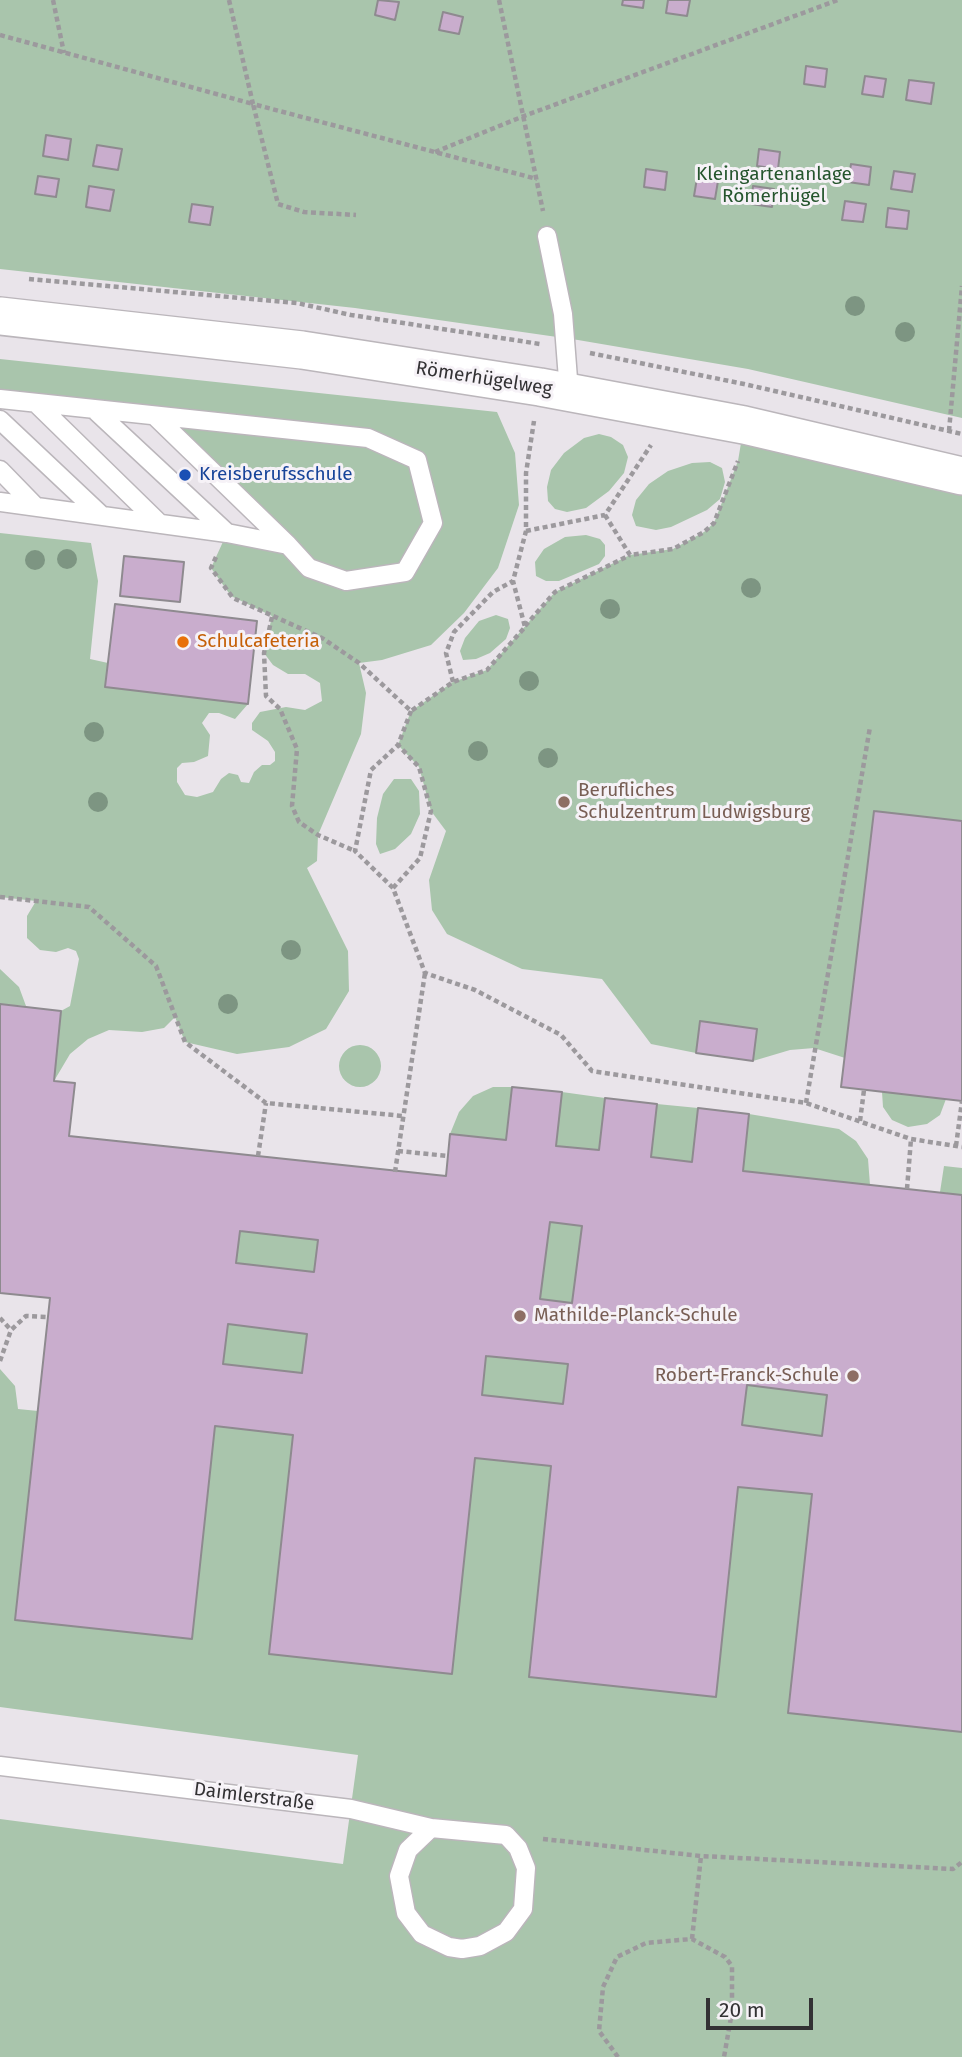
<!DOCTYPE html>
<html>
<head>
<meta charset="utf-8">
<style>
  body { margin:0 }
  #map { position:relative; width:962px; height:2057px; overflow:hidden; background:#e9e4ea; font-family:"Fira Sans",sans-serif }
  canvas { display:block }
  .scale { position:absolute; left:706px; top:1998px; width:107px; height:32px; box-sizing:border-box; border:4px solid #333234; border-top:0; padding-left:9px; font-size:21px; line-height:24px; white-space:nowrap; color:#333234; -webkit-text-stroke:5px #f6f2f7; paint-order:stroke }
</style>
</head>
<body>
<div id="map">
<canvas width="962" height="2057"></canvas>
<div class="scale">20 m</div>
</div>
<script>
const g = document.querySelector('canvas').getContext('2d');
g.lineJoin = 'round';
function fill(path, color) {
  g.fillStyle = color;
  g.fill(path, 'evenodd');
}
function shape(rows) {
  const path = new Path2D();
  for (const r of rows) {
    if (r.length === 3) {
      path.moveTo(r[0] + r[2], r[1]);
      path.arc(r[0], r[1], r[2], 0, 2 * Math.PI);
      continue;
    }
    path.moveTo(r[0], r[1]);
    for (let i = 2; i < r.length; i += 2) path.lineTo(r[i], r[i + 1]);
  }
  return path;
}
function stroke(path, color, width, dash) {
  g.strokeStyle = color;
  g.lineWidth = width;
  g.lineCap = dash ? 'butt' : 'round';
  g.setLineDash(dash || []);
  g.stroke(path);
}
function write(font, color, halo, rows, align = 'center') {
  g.font = font + ' "Fira Sans",sans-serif';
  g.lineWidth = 6;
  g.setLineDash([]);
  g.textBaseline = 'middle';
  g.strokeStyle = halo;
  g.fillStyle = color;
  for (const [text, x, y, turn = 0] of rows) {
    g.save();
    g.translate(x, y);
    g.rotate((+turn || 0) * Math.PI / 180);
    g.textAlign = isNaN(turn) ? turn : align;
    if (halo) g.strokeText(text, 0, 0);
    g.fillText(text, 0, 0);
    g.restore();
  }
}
const green = shape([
  [0,0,962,0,962,418,748,369,578,340,355,308,0,269],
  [0,359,497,412,515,453,519,505,498,568,464,613,431,645,382,660,359,663,366,693,361,734,318,835,317,861,307,868,348,951,349,991,326,1029,289,1047,237,1054,185,1042,175,1017,164,1028,142,1032,109,1030,88,1039,70,1054,54,1081,61,1011,70,1006,79,959,76,951,68,948,56,952,40,950,27,938,27,916,36,901,0,897,0,533,91,543,98,581,90,659,108,663,105,687,248,704,235,719,219,713,209,713,202,723,210,735,208,756,194,762,182,763,177,768,177,782,185,795,197,797,213,792,221,779,229,773,238,775,241,782,249,783,254,772,262,765,270,765,275,761,275,752,268,741,252,730,252,723,260,712,286,707,305,710,322,701,320,683,305,674,288,674,273,665,264,653,272,616,231,596,211,568,227,533,286,544,156,417,0,399],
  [744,425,962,476,962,821,874,811,845,1058,814,1048,790,1050,753,1061,757,1029,701,1021,696,1053,651,1044,602,979,522,969,447,934,432,910,429,880,446,831,431,811,419,767,398,745,411,711,453,682,487,670,555,592,630,555,673,549,704,532,714,523,738,461],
  [599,434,611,437,623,445,628,457,624,473,609,491,586,508,567,512,555,509,548,501,547,487,551,470,564,453,584,438],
  [710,462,722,468,725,482,720,499,707,510,671,527,656,530,636,526,632,515,636,500,649,484,668,471,692,463],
  [586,535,600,539,605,545,605,556,599,564,559,581,546,581,536,576,535,562,544,549,565,537],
  [496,615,508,619,510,628,506,639,490,653,476,659,463,660,460,651,465,638,479,621],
  [394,779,411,779,419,791,420,814,411,834,395,849,380,854,376,844,377,818,383,794],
  [0,969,19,987,26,1006,0,1004],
  [360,1066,21],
  [493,1087,512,1087,506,1140,450,1134,459,1112,473,1096],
  [562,1092,605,1098,599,1150,556,1146],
  [882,1092,946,1099,940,1115,927,1124,908,1127,892,1120,883,1107],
  [657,1104,698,1108,692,1162,651,1157],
  [749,1114,839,1129,856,1141,868,1159,870,1185,743,1171],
  [944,1166,962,1168,962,1195,940,1192],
  [550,1222,582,1226,572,1303,540,1299],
  [240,1231,318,1240,314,1272,236,1263],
  [228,1324,307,1334,302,1373,223,1364],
  [486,1356,568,1364,563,1404,482,1395],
  [0,1369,15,1386,18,1409,38,1411,16,1620,192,1639,215,1426,293,1435,269,1654,451,1673,475,1458,551,1466,529,1677,715,1697,738,1487,812,1494,962,1732,962,2057,0,2057,0,1819,343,1864,358,1755,0,1707],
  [747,1385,827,1395,822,1436,742,1425]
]);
const building = shape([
  [378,0,399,2,395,20,375,15,378,0],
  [623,0,644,0,643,8,622,5,623,0],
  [668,0,690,0,687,16,666,13,668,0],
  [443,12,463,17,459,34,439,30,443,12],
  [806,66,827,69,825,87,804,84,806,66],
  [865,76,886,79,883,97,862,94,865,76],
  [909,80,934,83,931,104,906,100,909,80],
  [46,135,71,139,68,160,43,156,46,135],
  [97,145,122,149,118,170,93,166,97,145],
  [759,149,780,152,778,169,757,166,759,149],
  [851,164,871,167,869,185,848,182,851,164],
  [646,169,667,172,665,190,644,187,646,169],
  [894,171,915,174,912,192,891,189,894,171],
  [38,176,59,179,56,197,35,194,38,176],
  [697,178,718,181,715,199,694,196,697,178],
  [89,186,114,190,110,211,86,207,89,186],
  [753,186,774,189,772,207,751,204,753,186],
  [845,201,866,204,863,222,842,220,845,201],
  [192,204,213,207,210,225,189,222,192,204],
  [888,208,909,211,907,229,886,227,888,208],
  [124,556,184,562,180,602,120,596,124,556],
  [115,604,257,621,248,704,105,687,115,604],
  [874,811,962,821,962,1101,841,1087,874,811],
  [0,1004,61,1011,54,1081,75,1083,69,1136,446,1176,450,1134,506,1140,512,1087,562,1092,556,1146,599,1150,605,1098,657,1104,651,1157,692,1162,698,1108,749,1114,743,1171,962,1195,962,1732,788,1713,812,1494,738,1487,716,1697,529,1677,551,1466,475,1458,452,1674,269,1654,293,1435,215,1426,192,1639,15,1620,50,1298,0,1293,0,1004],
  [550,1222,582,1226,572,1303,540,1299,550,1222],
  [240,1231,318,1240,314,1272,236,1263,240,1231],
  [228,1324,307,1334,302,1373,223,1364,228,1324],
  [486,1356,568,1364,563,1404,482,1395,486,1356],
  [747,1385,827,1395,822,1436,742,1425,747,1385],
  [700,1021,757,1029,753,1061,696,1053,700,1021]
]);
const path = shape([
  [53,0,64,53],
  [229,0,253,104,537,179],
  [499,0,543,211],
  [0,35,253,104,278,204,304,212,356,215],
  [435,152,524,116,838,0],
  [29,279,297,303,351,315,540,344],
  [590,353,744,384,962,434],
  [949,431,962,286],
  [605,515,630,555,673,549,704,532,714,523,738,461],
  [526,531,605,515,651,445],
  [216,557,211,568,233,598,322,638,359,663,411,711,453,682,487,670,525,627,513,581,526,531,526,473,534,421],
  [272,617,264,653,266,696,280,709,297,749,292,806,299,822,318,835,355,851],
  [525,626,555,592,630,555],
  [453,682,446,653,454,632,493,592,513,581],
  [411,711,398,745,371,770,355,851,393,888,425,973,475,990,561,1035,592,1071,806,1103,911,1139,962,1147],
  [393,888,420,858,431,811,419,767,398,745],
  [0,897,89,907,156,966,185,1042,266,1103,403,1116],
  [806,1103,870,727],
  [860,1121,864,1090],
  [956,1146,962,1101],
  [398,1151,448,1156],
  [258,1156,266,1103],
  [395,1172,425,973],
  [907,1189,911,1139],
  [0,1318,11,1330],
  [0,1361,11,1330,26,1316,48,1317],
  [543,1839,701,1856,953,1869,962,1862],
  [692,1939,701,1856],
  [618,2057,599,2031,603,1987,617,1957,646,1943,692,1939,725,1957,732,1966,732,2012,724,2057]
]);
const lane = shape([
  [547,236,563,314,569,392],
  [0,399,368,438,417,460,433,523,405,572,346,581,309,568,288,545,156,417],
  [36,403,160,524],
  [96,411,227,533],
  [0,420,102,516],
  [0,470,35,506],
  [0,502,227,533,288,545],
  [0,1766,351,1809,431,1828,506,1835,518,1848,526,1868,523,1909,506,1932,480,1946,462,1949,449,1947,422,1934,406,1913,399,1876,408,1850,431,1828]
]);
const street = shape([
  [0,316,302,350,540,387,744,425,962,476]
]);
const trees = [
  [855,306],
  [905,332],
  [67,559],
  [35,560],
  [751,588],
  [610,609],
  [529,681],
  [94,732],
  [478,751],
  [548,758],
  [98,802],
  [291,950],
  [228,1004]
];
const markers = [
  [185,475,7,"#1a4fb4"],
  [183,642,7,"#e8710a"],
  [564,802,7,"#8d6e63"],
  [520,1316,7,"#8d6e63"],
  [853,1376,7,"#8d6e63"]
];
const parkNames = [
  ["Kleingartenanlage",774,175],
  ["Römerhügel",774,197]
];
const streetNames = [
  ["Römerhügelweg",484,379,9],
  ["Daimlerstraße",254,1797,7]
];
const transitNames = [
  ["Kreisberufsschule",199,475]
];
const foodNames = [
  ["Schulcafeteria",197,642]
];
const educationNames = [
  ["Berufliches",578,791],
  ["Schulzentrum Ludwigsburg",578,813],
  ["Mathilde-Planck-Schule",534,1316],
  ["Robert-Franck-Schule",839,1376,"right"]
];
fill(green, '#a9c5ac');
fill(building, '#c9adcd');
stroke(building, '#8e8a8f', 2);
stroke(lane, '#bbb6bb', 21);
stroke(street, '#bbb6bb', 40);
stroke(path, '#9c999d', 4.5, [5, 3.5]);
stroke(lane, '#fff', 18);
stroke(street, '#fff', 37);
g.fillStyle = '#7d9582';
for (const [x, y] of trees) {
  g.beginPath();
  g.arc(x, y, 10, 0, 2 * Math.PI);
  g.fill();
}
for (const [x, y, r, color] of markers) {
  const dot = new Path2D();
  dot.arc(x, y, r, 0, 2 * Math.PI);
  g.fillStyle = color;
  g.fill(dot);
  stroke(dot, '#f6f2f7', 2.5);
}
write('19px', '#25552d', '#f6f2f7', parkNames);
write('19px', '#333234', '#f6f2f7', streetNames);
write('19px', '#164399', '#f6f2f7', transitNames, 'left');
write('19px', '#c56008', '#f6f2f7', foodNames, 'left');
write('19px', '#785e54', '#f6f2f7', educationNames, 'left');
</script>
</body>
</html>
